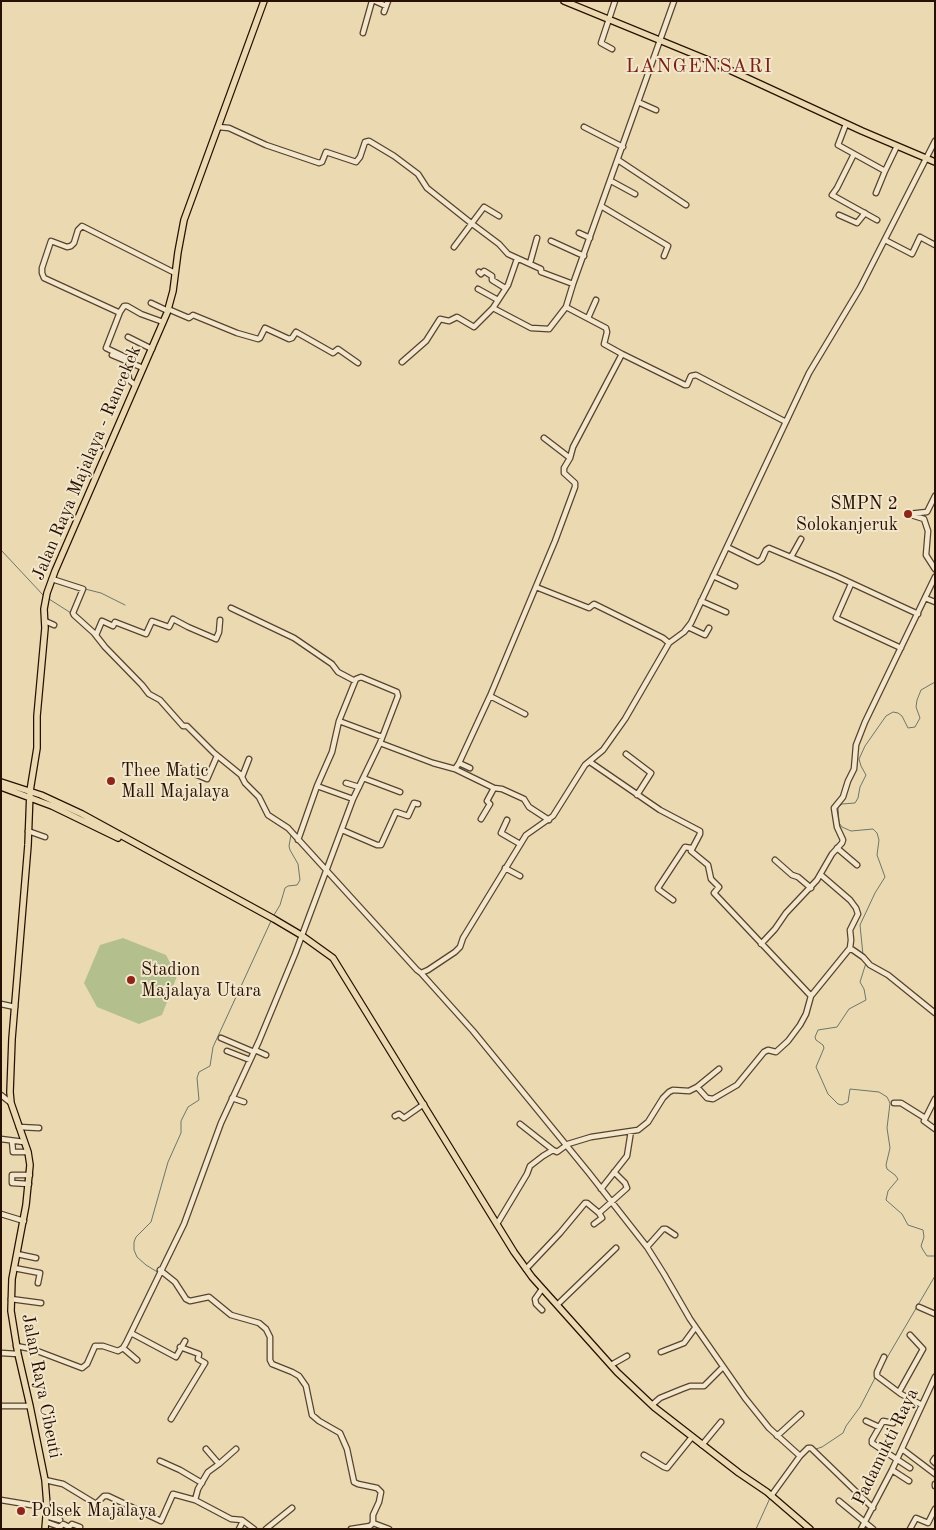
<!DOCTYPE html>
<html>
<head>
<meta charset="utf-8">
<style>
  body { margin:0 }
  #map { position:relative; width:936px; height:1530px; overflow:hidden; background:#ebdab1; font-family:"Old Standard TT",serif }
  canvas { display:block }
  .frame { position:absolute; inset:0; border:2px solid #270f01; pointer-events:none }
</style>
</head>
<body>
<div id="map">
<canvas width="936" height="1530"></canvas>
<div class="frame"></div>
</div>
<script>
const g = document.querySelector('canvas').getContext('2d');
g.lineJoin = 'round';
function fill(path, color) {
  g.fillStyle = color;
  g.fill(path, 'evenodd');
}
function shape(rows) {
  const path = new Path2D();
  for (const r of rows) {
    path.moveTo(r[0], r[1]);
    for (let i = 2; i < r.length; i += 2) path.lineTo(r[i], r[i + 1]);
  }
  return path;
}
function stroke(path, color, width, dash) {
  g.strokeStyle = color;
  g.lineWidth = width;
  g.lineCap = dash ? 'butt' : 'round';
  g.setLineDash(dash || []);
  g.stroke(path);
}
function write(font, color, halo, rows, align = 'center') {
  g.font = font + ' "Old Standard TT",serif';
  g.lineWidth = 4;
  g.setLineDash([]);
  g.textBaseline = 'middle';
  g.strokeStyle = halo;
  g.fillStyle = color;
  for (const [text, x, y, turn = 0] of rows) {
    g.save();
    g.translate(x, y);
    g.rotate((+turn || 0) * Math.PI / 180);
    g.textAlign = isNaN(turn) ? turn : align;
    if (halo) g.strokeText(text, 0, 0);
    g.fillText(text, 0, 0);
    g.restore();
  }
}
const green = shape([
  [123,938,166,955,177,976,162,1015,139,1024,97,1007,84,983,100,945]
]);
const stream = shape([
  [1,550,43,595],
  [85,589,101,593,125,605],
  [49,599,71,613],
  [209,751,215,757],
  [274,915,280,905,285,888,288,886,297,885,300,880,298,864,290,850,289,846,291,835],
  [863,955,860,925,875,893,885,877,877,855,879,840,877,833,873,829,851,831,842,827,839,823,838,808,842,804,855,803,858,798,860,787,866,775,861,766,859,759,865,746,886,716,893,712,898,713,902,716,908,728,915,727,920,718,916,707,917,700,921,690,935,682],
  [866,963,860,982,864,989,866,1000,849,1009,837,1027,818,1030,815,1037,816,1040,823,1045,824,1048,816,1067,828,1094,838,1104,842,1105,848,1102,850,1089,879,1092,887,1097,890,1103,887,1128,890,1148,886,1165,887,1169,895,1175,898,1179,888,1191,886,1200,902,1214,908,1225,923,1230,924,1237,921,1246,923,1250,927,1256,935,1256],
  [159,1273,146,1265,137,1257,134,1250,134,1242,136,1237,151,1222,168,1162,181,1133,181,1121,188,1107,199,1100,197,1078,199,1072,210,1066,213,1047,271,921],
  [881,1368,935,1276],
  [304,1388,309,1411],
  [807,1446,809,1445,816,1449,822,1447,843,1433,846,1426,860,1407,875,1378],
  [756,1529,770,1498]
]);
const minor = shape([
  [375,1,386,6],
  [384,12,388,1],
  [363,33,372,1],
  [612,49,601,43,615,1],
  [638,102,656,110],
  [846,124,838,145,885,171,897,146],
  [218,127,229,128,266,145,319,163,322,162,326,152,356,162,360,157,365,142,369,141,394,156,418,174,427,188,471,223,499,244,508,254,541,269,541,272,573,284],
  [584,127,623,147],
  [854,154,837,188,832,195,877,220],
  [618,160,686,205],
  [611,181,635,194],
  [876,193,885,171],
  [601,206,668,246,664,256],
  [839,215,857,223,865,213],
  [579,233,590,238],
  [885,240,912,254,920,237,935,245],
  [551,241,584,256],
  [454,247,484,207,499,216],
  [530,263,537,238],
  [479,272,481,274,484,271,492,276,492,280,505,288],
  [478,289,498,300],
  [151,303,168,311],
  [493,308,508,285,517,259],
  [168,309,189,318,193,315,237,333,258,339,260,338,265,328,289,339,292,338,296,332,333,353,338,349,358,363],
  [120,312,106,348,127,358],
  [588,318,596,300],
  [163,322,141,314,127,306,124,306,120,312,118,312,44,278,42,273,42,268,51,241,67,247,71,246,74,243,78,230,82,226,175,273],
  [128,337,152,349],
  [622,354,685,385,687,385,691,376,696,375,786,422],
  [112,355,143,368],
  [402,362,426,341,440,319,449,321,457,317,474,327,493,308,531,328,549,329,566,307,573,284,674,1],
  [128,371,129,380,135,385],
  [544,438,570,458],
  [935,496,927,512,908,514,924,519,928,531,926,555,935,569],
  [727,547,758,562,762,559,766,550,769,548,836,576,918,614],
  [791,557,801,539],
  [713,576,735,586],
  [52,579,83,589,73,613,74,615,94,633,105,647,142,685,149,694,160,700,183,726,187,726,214,753,241,775,245,783,259,797,268,815,288,828,417,970,421,973,428,970,455,952,460,947,463,938,526,835,553,816,585,765,603,750,625,719,669,643,684,632,691,623,809,373,860,288,935,141],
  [851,584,836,618,901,648],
  [536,587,589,608,594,604,663,638,669,643],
  [925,598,935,602],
  [701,601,726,612],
  [231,608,294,638,332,664,338,672,355,681],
  [45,621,54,625],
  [688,627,705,635,709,628],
  [96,635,102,621,113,626,115,622,146,634,152,621,169,627,173,619,188,627,216,639,219,632,220,620],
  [490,696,525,714],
  [339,721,382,737],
  [380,743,433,763,455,769,459,763,490,696,555,541,575,487,575,483,564,473,564,468,570,458,573,447,622,354,604,344,607,332,606,328,566,307],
  [626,754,651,773,637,795],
  [590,762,660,810,700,831,700,834,691,851,708,865,711,879,719,887,714,893,811,996],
  [459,763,470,768],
  [180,768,207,779,217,756],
  [455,769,494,788,502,789,524,799,529,807,549,820],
  [242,777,249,759],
  [363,778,400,792],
  [346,783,359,787],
  [317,786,353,799],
  [481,819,490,804,487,801,494,788],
  [507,820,501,833,520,844],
  [342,830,377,845,381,845,396,812,408,816,414,803,418,804],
  [28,831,45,837],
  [837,848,857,865],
  [775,860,792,875,798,877,811,888],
  [505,868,520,876],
  [673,900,658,889,658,888,685,847,691,848],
  [761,944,775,929,786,913,817,880,832,854,842,843,843,840,837,827,834,808,843,797,848,781,854,769,856,745,865,722,935,577],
  [850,948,863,957,870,965,888,975,935,1013],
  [421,973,473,1031,589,1173,647,1247,664,1274,690,1319,745,1398,769,1428,800,1456,808,1448,811,1448,873,1508],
  [1,1004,15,1007],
  [221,1038,254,1052],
  [255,1050,266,1055],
  [227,1051,250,1060],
  [697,1087,719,1069],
  [1,1095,11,1103],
  [232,1098,244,1102],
  [935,1099,924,1121,935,1129],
  [894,1103,901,1103,925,1118],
  [395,1116,399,1114,404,1118,424,1104],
  [520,1124,553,1150],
  [19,1127,39,1128],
  [1,1139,24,1142],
  [12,1141,13,1152,28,1152],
  [29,1184,12,1183,12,1175,30,1175],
  [601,1189,627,1156,631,1131],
  [1,1214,24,1221],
  [497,1224,527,1174,530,1166,543,1156,553,1150,557,1152,568,1144,591,1137,638,1130,648,1122,663,1098,669,1092,673,1090,689,1091,697,1087,707,1098,713,1099,737,1085,764,1052,768,1050,776,1052,788,1041,800,1025,806,1014,811,996,850,948,851,940,850,930,858,914,856,908,850,900,821,875],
  [594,1224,602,1218,599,1213,627,1188,625,1183,614,1172],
  [647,1247,663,1229,666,1229,675,1235],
  [17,1254,36,1258],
  [14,1268,40,1273,38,1283],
  [526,1269,560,1233,585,1203,587,1203,599,1213],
  [160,1270,175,1282,186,1299,190,1301,209,1297,231,1315,259,1323,266,1329,270,1337,270,1360,272,1364,292,1372,299,1376,306,1386,312,1415,319,1421,340,1433,347,1449,354,1482,358,1484,377,1488,381,1492,379,1502,373,1515,373,1523,389,1529],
  [11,1299,41,1303],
  [557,1305,616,1248],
  [919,1307,935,1314],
  [542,1310,536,1304,535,1299,542,1289],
  [131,1333,176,1357,185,1341],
  [16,1346,32,1349,82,1368,87,1364,95,1346,103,1346,118,1351,123,1348,126,1343,184,1224,221,1123,259,1041,295,954,353,799,380,743,398,696,397,692,361,677,356,679,339,721,332,752,317,786,298,840],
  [123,1348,137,1360],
  [661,1352,684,1343,695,1328],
  [1,1353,18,1354],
  [884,1357,877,1372,877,1376,901,1394,922,1405],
  [611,1365,627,1356],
  [899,1392,923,1349,910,1335],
  [652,1405,660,1398,682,1389,690,1386,704,1386,723,1367],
  [1,1406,30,1406],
  [171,1419,205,1363,198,1359,199,1354,180,1347],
  [866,1421,879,1427],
  [893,1423,883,1421,872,1440,872,1443,910,1468],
  [777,1436,801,1414],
  [702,1445,721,1422],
  [902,1449,935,1474],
  [644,1455,664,1467,667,1468,692,1437],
  [935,1458,933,1461,935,1463],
  [160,1461,180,1470,202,1483],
  [219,1464,236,1449],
  [892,1470,909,1481],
  [45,1480,63,1484,96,1504,104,1496,108,1496,161,1521,173,1494,195,1500,198,1489,208,1472,219,1464,206,1449],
  [935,1484,935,1486],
  [771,1496,800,1456],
  [1,1500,31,1505,47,1505],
  [195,1500,231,1519,242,1520,254,1529],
  [839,1501,873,1529],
  [46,1516,60,1520],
  [46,1522,60,1527,63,1524,69,1527,72,1524,80,1527],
  [239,1529,243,1521],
  [266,1529,292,1508],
  [351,1529,370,1526,373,1523],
  [861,1529,892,1470,935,1377],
  [910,1529,916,1518,928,1523,935,1509]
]);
const major = shape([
  [564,1,708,60,862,131,935,162],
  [1,782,41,795,82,814,274,919,301,935,333,958,514,1252,532,1277,617,1372,654,1407,739,1473,767,1492,810,1529],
  [1,787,52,806,118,838],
  [45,1529,47,1505,45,1480,30,1406,18,1354,11,1311,12,1279,26,1205,30,1165,28,1152,11,1103,10,1092,12,1039,28,845,30,791,37,748,37,716,45,628,44,609,47,593,55,571,167,313,173,291,178,252,184,220,264,1]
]);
const markers = [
  [908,514,5,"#8f2418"],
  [111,781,5,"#8f2418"],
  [131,980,5,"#8f2418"],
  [21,1511,5,"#8f2418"]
];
const streetNames = [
  ["Jalan Raya Majalaya - Rancekek",87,463,-67],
  ["Jalan Raya Cibeuti",41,1386,79],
  ["Padamukti Raya",886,1447,-64]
];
const poiNames = [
  ["SMPN 2",898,504,"right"],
  ["Solokanjeruk",898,525,"right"],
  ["Thee Matic",121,771],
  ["Mall Majalaya",121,792],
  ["Stadion",141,970],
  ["Majalaya Utara",141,991],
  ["Polsek Majalaya",31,1511]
];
const quarterNames = [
  ["LANGENSARI",699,67]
];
fill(green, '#b3c08e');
stroke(stream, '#6b766b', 1);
stroke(minor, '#58422d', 7);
stroke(major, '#270f01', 8);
stroke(minor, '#f2e7cc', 4.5);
stroke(major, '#ebdab1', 5.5);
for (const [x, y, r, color] of markers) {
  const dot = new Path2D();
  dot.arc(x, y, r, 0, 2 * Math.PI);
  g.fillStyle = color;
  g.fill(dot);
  stroke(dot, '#f2e7cc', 2);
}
write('18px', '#270f01', '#f2e7cc', streetNames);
write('18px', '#270f01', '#f2e7cc', poiNames, 'left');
g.letterSpacing = '1px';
write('20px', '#7a1f14', '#f2e7cc', quarterNames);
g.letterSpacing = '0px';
</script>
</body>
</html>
